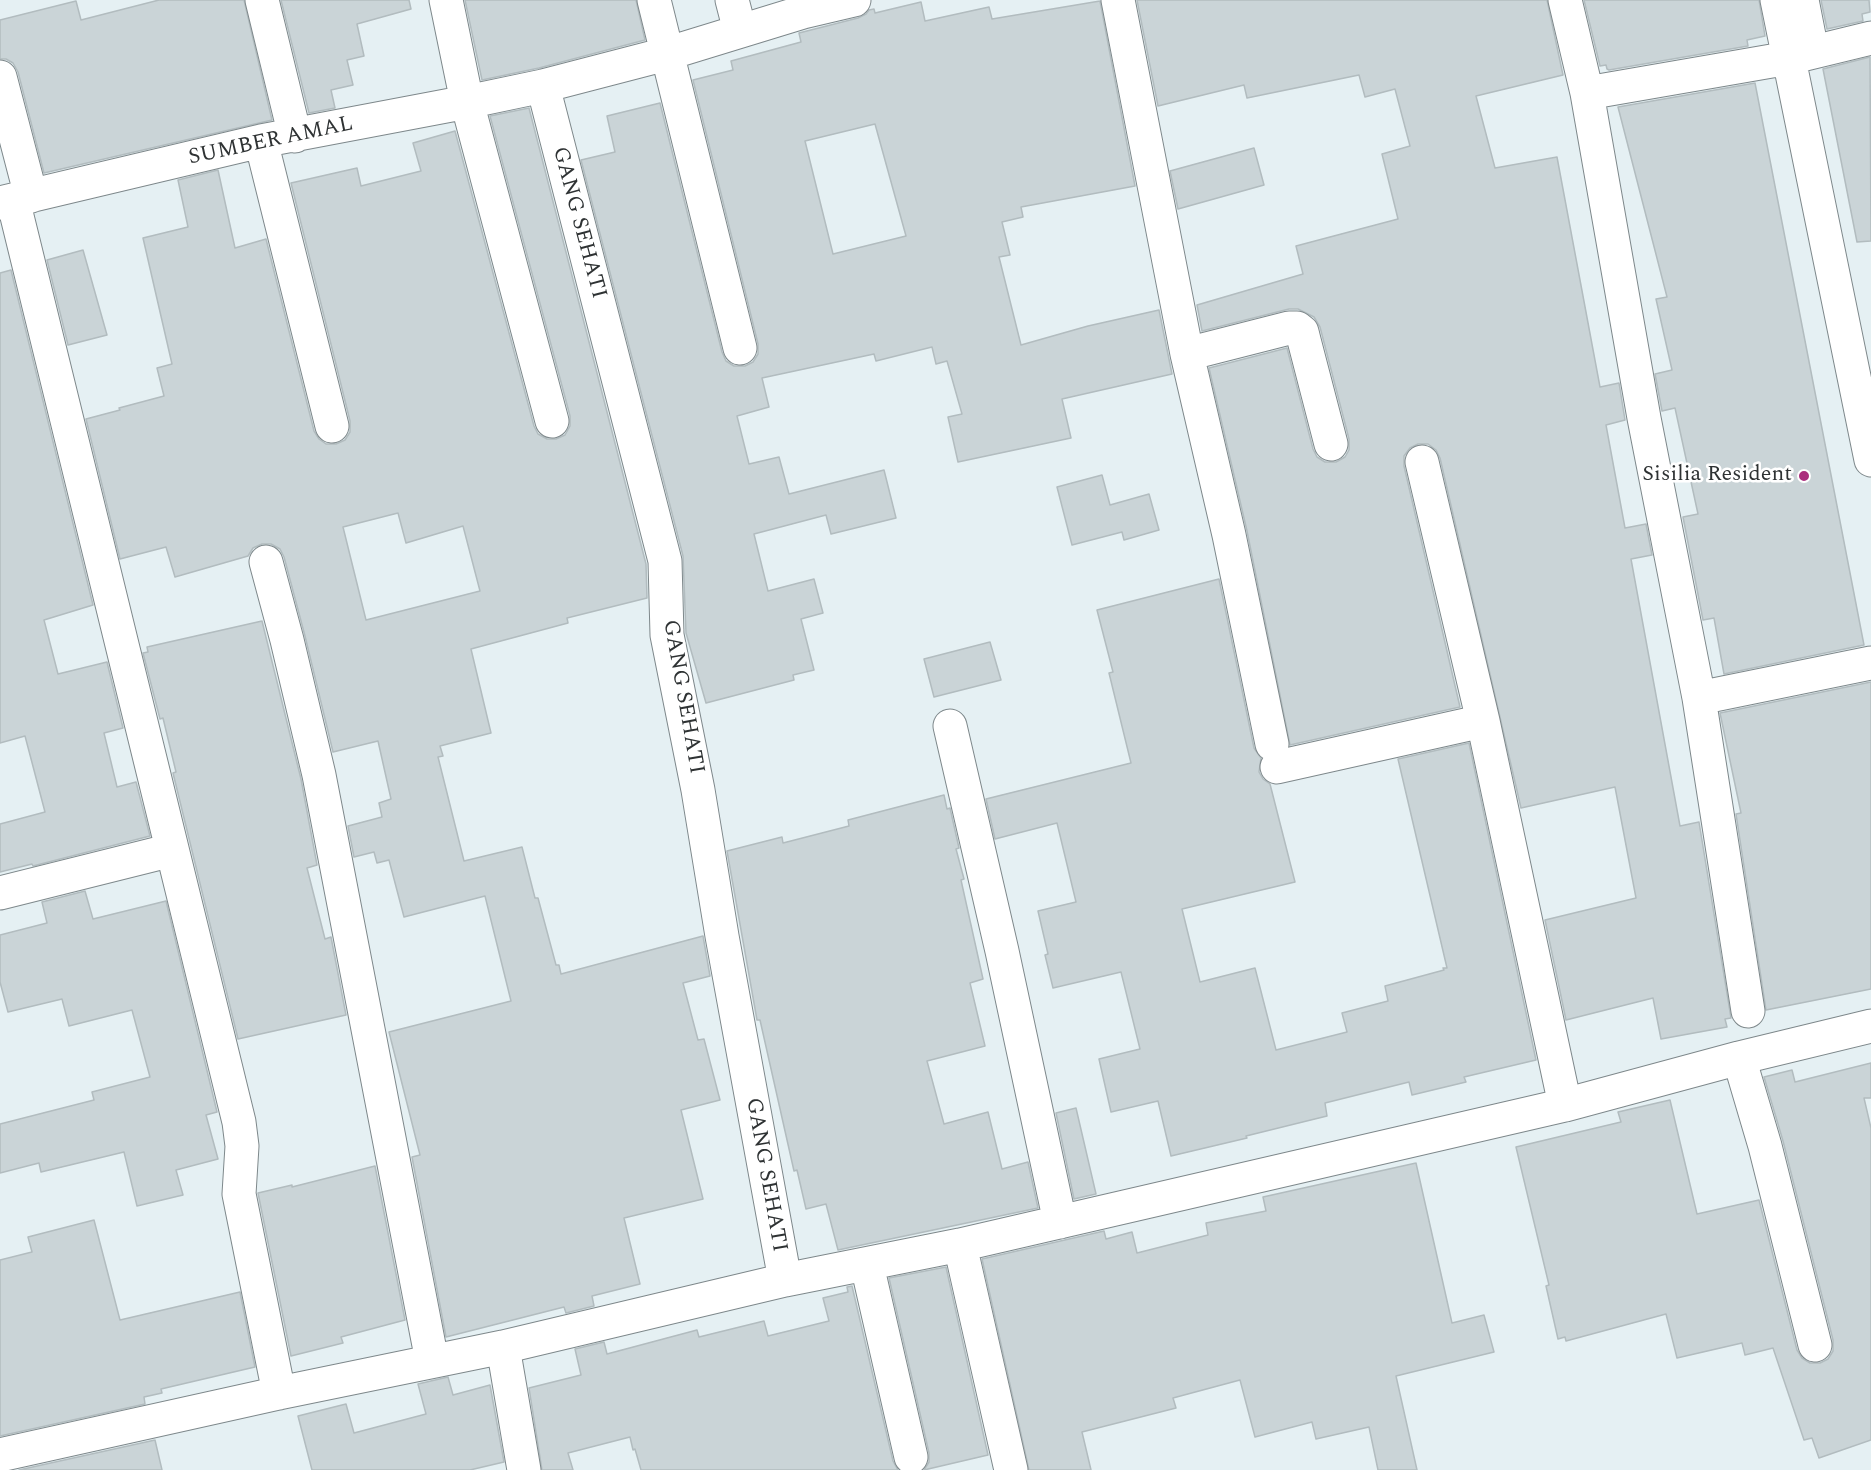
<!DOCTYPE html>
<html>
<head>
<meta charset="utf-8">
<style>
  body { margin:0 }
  canvas { display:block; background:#e5f0f3 }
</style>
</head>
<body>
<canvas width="1871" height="1470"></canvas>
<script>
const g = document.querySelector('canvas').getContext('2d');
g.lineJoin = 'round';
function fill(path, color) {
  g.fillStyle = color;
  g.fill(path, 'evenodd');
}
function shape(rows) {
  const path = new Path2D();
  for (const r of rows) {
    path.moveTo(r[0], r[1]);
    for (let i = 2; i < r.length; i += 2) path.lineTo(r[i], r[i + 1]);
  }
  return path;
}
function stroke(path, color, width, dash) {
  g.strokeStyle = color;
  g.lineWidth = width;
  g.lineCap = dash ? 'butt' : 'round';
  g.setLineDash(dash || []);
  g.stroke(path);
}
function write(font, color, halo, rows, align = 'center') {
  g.font = font + ' Spectral,serif';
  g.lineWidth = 5;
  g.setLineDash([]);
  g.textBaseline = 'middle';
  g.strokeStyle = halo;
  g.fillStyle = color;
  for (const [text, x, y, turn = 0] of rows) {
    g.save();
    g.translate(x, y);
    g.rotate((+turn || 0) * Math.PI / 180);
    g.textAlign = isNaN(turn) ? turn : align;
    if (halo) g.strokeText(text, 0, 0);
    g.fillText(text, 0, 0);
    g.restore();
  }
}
const building = shape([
  [159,0,244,0,272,120,44,173,18,72,13,63,6,59,0,59,0,20,76,1,81,20,159,0],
  [281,0,409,0,411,9,357,24,364,56,347,60,353,85,331,90,335,108,309,113,281,0],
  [465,0,636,0,645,40,539,68,482,80,465,0],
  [1137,0,1547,0,1563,75,1476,96,1495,168,1557,157,1600,387,1619,383,1625,420,1606,425,1625,528,1646,524,1652,555,1631,559,1680,826,1699,822,1731,1018,1725,1019,1727,1027,1661,1039,1653,998,1566,1020,1545,920,1636,898,1615,787,1521,808,1440,458,1436,450,1428,444,1418,444,1410,448,1404,456,1404,466,1460,707,1290,745,1247,531,1209,368,1287,348,1313,449,1317,457,1325,462,1336,462,1345,457,1349,450,1349,439,1320,327,1314,317,1298,309,1289,309,1202,331,1197,305,1303,274,1296,246,1398,219,1382,154,1410,146,1395,89,1365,97,1359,75,1247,98,1244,85,1158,106,1137,0],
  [1584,0,1759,0,1765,36,1747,40,1748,46,1609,70,1607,69,1606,65,1600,66,1584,0],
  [1821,0,1869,0,1870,12,1862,14,1863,21,1827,29,1821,0],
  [1100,1,1135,186,1021,207,1023,217,1002,222,1010,255,999,257,1021,345,1088,326,1159,310,1172,374,1062,399,1071,438,958,462,948,417,962,414,947,361,936,364,932,347,876,361,874,354,762,378,769,407,737,416,749,464,779,457,789,494,884,470,896,518,831,534,826,515,754,534,768,591,814,579,823,613,801,619,814,670,793,675,794,680,706,703,686,633,683,556,581,160,615,152,607,116,660,103,722,352,726,361,734,366,745,366,753,362,758,354,758,344,693,80,733,70,731,61,801,42,799,33,858,18,866,14,869,10,874,9,875,13,921,2,925,21,989,7,992,19,1100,1],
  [875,124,906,236,833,254,805,141,875,124],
  [1870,57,1871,241,1857,242,1823,69,1870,57],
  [1755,83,1864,645,1724,674,1714,618,1703,620,1683,517,1698,514,1675,408,1662,411,1655,374,1672,370,1656,299,1667,297,1618,107,1755,83],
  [529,108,646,564,647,598,567,618,568,623,471,649,491,733,440,746,443,756,438,757,464,861,522,847,535,898,538,898,556,965,559,965,561,974,703,936,710,976,683,983,698,1040,704,1039,720,1100,681,1110,703,1199,624,1218,640,1284,592,1296,594,1306,566,1313,564,1307,446,1337,412,1157,420,1155,389,1032,511,1001,485,896,404,917,389,860,377,863,374,852,354,857,348,826,382,817,379,803,391,799,378,741,333,752,305,636,284,557,280,549,271,544,262,544,253,548,248,556,175,577,166,547,120,559,86,419,120,410,119,408,164,396,157,368,172,364,143,238,188,227,178,180,218,170,235,248,266,239,314,431,319,439,326,444,336,444,345,440,350,432,350,421,291,183,357,168,361,186,421,171,413,143,455,131,534,426,538,434,547,439,556,439,565,435,570,426,570,416,490,116,529,108],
  [398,513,406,543,463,526,480,591,366,620,343,527,398,513],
  [1254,148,1264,185,1178,209,1170,171,1254,148],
  [83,250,107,335,68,345,47,260,83,250],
  [11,270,93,605,44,620,58,674,107,662,123,728,104,733,117,787,136,782,150,836,33,866,32,864,0,872,0,824,45,812,25,736,0,743,0,273,11,270],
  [1102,475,1110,505,1149,494,1159,530,1124,540,1122,532,1072,545,1057,487,1102,475],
  [1219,579,1254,748,1261,758,1259,772,1263,779,1270,784,1295,882,1182,909,1200,982,1255,968,1276,1050,1347,1032,1342,1013,1388,1001,1385,986,1444,970,1443,968,1447,968,1398,759,1469,743,1536,1060,1464,1077,1466,1082,1412,1095,1409,1082,1325,1103,1327,1116,1246,1136,1247,1138,1171,1156,1158,1101,1111,1112,1099,1059,1140,1049,1121,972,1053,988,1045,955,1048,954,1038,911,1076,902,1057,823,995,839,986,799,1131,763,1109,673,1113,672,1097,610,1219,579],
  [262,621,301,779,317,865,307,868,325,939,331,937,346,1015,238,1039,173,773,176,772,163,718,160,719,143,653,148,652,147,647,262,621],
  [990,642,1001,680,934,697,924,659,990,642],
  [1871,682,1871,989,1766,1010,1736,814,1741,813,1720,713,1871,682],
  [944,795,947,809,950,808,959,848,956,849,964,879,961,880,983,979,970,983,985,1046,927,1061,944,1124,988,1112,1002,1169,1028,1162,1038,1208,838,1250,826,1204,806,1209,797,1170,794,1171,760,1020,757,1020,727,851,782,837,783,843,849,826,848,820,944,795],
  [85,891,93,919,166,901,217,1112,206,1115,218,1159,176,1170,183,1195,137,1206,124,1152,41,1172,39,1163,0,1173,0,1124,94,1100,92,1092,150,1077,132,1010,69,1026,62,999,8,1012,0,982,0,935,47,923,42,902,85,891],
  [1871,1063,1871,1098,1864,1098,1871,1128,1871,1440,1819,1458,1812,1438,1804,1440,1773,1348,1745,1355,1742,1343,1677,1358,1666,1314,1566,1341,1565,1337,1558,1339,1546,1286,1549,1285,1516,1147,1621,1122,1618,1112,1670,1100,1697,1214,1759,1200,1797,1350,1802,1358,1810,1363,1820,1363,1828,1359,1833,1351,1833,1340,1783,1141,1764,1077,1792,1070,1795,1082,1871,1063],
  [1076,1108,1096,1194,1074,1199,1056,1113,1076,1108],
  [1416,1163,1452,1323,1484,1315,1494,1352,1396,1376,1417,1470,1378,1470,1369,1427,1316,1439,1312,1422,1255,1437,1240,1380,1173,1398,1176,1408,1082,1432,1091,1470,1029,1470,982,1259,1104,1231,1106,1239,1132,1232,1137,1253,1208,1235,1206,1223,1266,1211,1263,1197,1416,1163],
  [375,1166,405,1320,341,1337,343,1343,291,1356,258,1193,292,1185,292,1187,375,1166],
  [94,1220,120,1320,240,1292,255,1367,161,1389,162,1393,144,1397,145,1404,0,1436,0,1260,32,1252,28,1237,94,1220],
  [946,1267,988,1455,924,1470,929,1462,929,1453,889,1278,946,1267],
  [852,1286,893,1461,898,1470,641,1470,635,1449,633,1450,630,1437,568,1453,573,1470,542,1470,529,1388,581,1375,575,1349,604,1342,607,1354,697,1330,699,1337,764,1321,768,1336,829,1321,823,1298,848,1292,847,1287,852,1286],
  [448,1377,453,1395,490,1385,504,1462,470,1470,312,1470,298,1416,346,1404,354,1433,426,1414,418,1384,448,1377],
  [155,1440,162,1470,19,1470,155,1440]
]);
const street = shape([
  [262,0,295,136],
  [446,0,467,102,552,421],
  [654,0,740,348],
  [732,0,740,31],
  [1118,0,1187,354,1229,535,1272,744],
  [1565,0,1587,93,1644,418,1699,698,1748,1011],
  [1777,0,1871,460],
  [1802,0,1812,51],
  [0,77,31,196],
  [543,86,665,561,667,635,698,790,722,936,785,1280],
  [1587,93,1789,58,1871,38],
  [261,141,332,426],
  [13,200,239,1122,242,1146,239,1194,279,1393],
  [0,203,261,141,467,102,543,86,666,54,803,12,854,0],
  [1187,354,1289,328,1297,328,1302,332,1304,340,1331,444],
  [1422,462,1483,721,1565,1105],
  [266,562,287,640,319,775,432,1361],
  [1699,698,1871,663],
  [950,726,1002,951,1060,1222],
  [1277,767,1483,721],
  [0,893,172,850],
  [1739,1058,1765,1146,1815,1345],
  [960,1245,1011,1470],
  [867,1265,911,1457],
  [503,1347,524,1470],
  [0,1455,279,1393,503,1347,785,1280,960,1245,1565,1105,1739,1058,1871,1026]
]);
const markers = [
  [1804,476,6,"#ab2d7d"]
];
const streetNames = [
  ["SUMBER AMAL",271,142,-12],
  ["GANG SEHATI",578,223,75],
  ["GANG SEHATI",682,697,80],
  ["GANG SEHATI",765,1175,80]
];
const poiNames = [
  ["Sisilia Resident",1792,476]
];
fill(building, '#cad4d7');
stroke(building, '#b2bcbf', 1.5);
stroke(street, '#7e888b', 35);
stroke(street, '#fff', 33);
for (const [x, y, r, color] of markers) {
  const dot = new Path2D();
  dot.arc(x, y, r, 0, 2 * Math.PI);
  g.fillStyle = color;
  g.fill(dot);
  stroke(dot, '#fff', 2);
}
write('22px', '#2e3233', '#fff', streetNames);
write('22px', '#2e3233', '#fff', poiNames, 'right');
</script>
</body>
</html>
